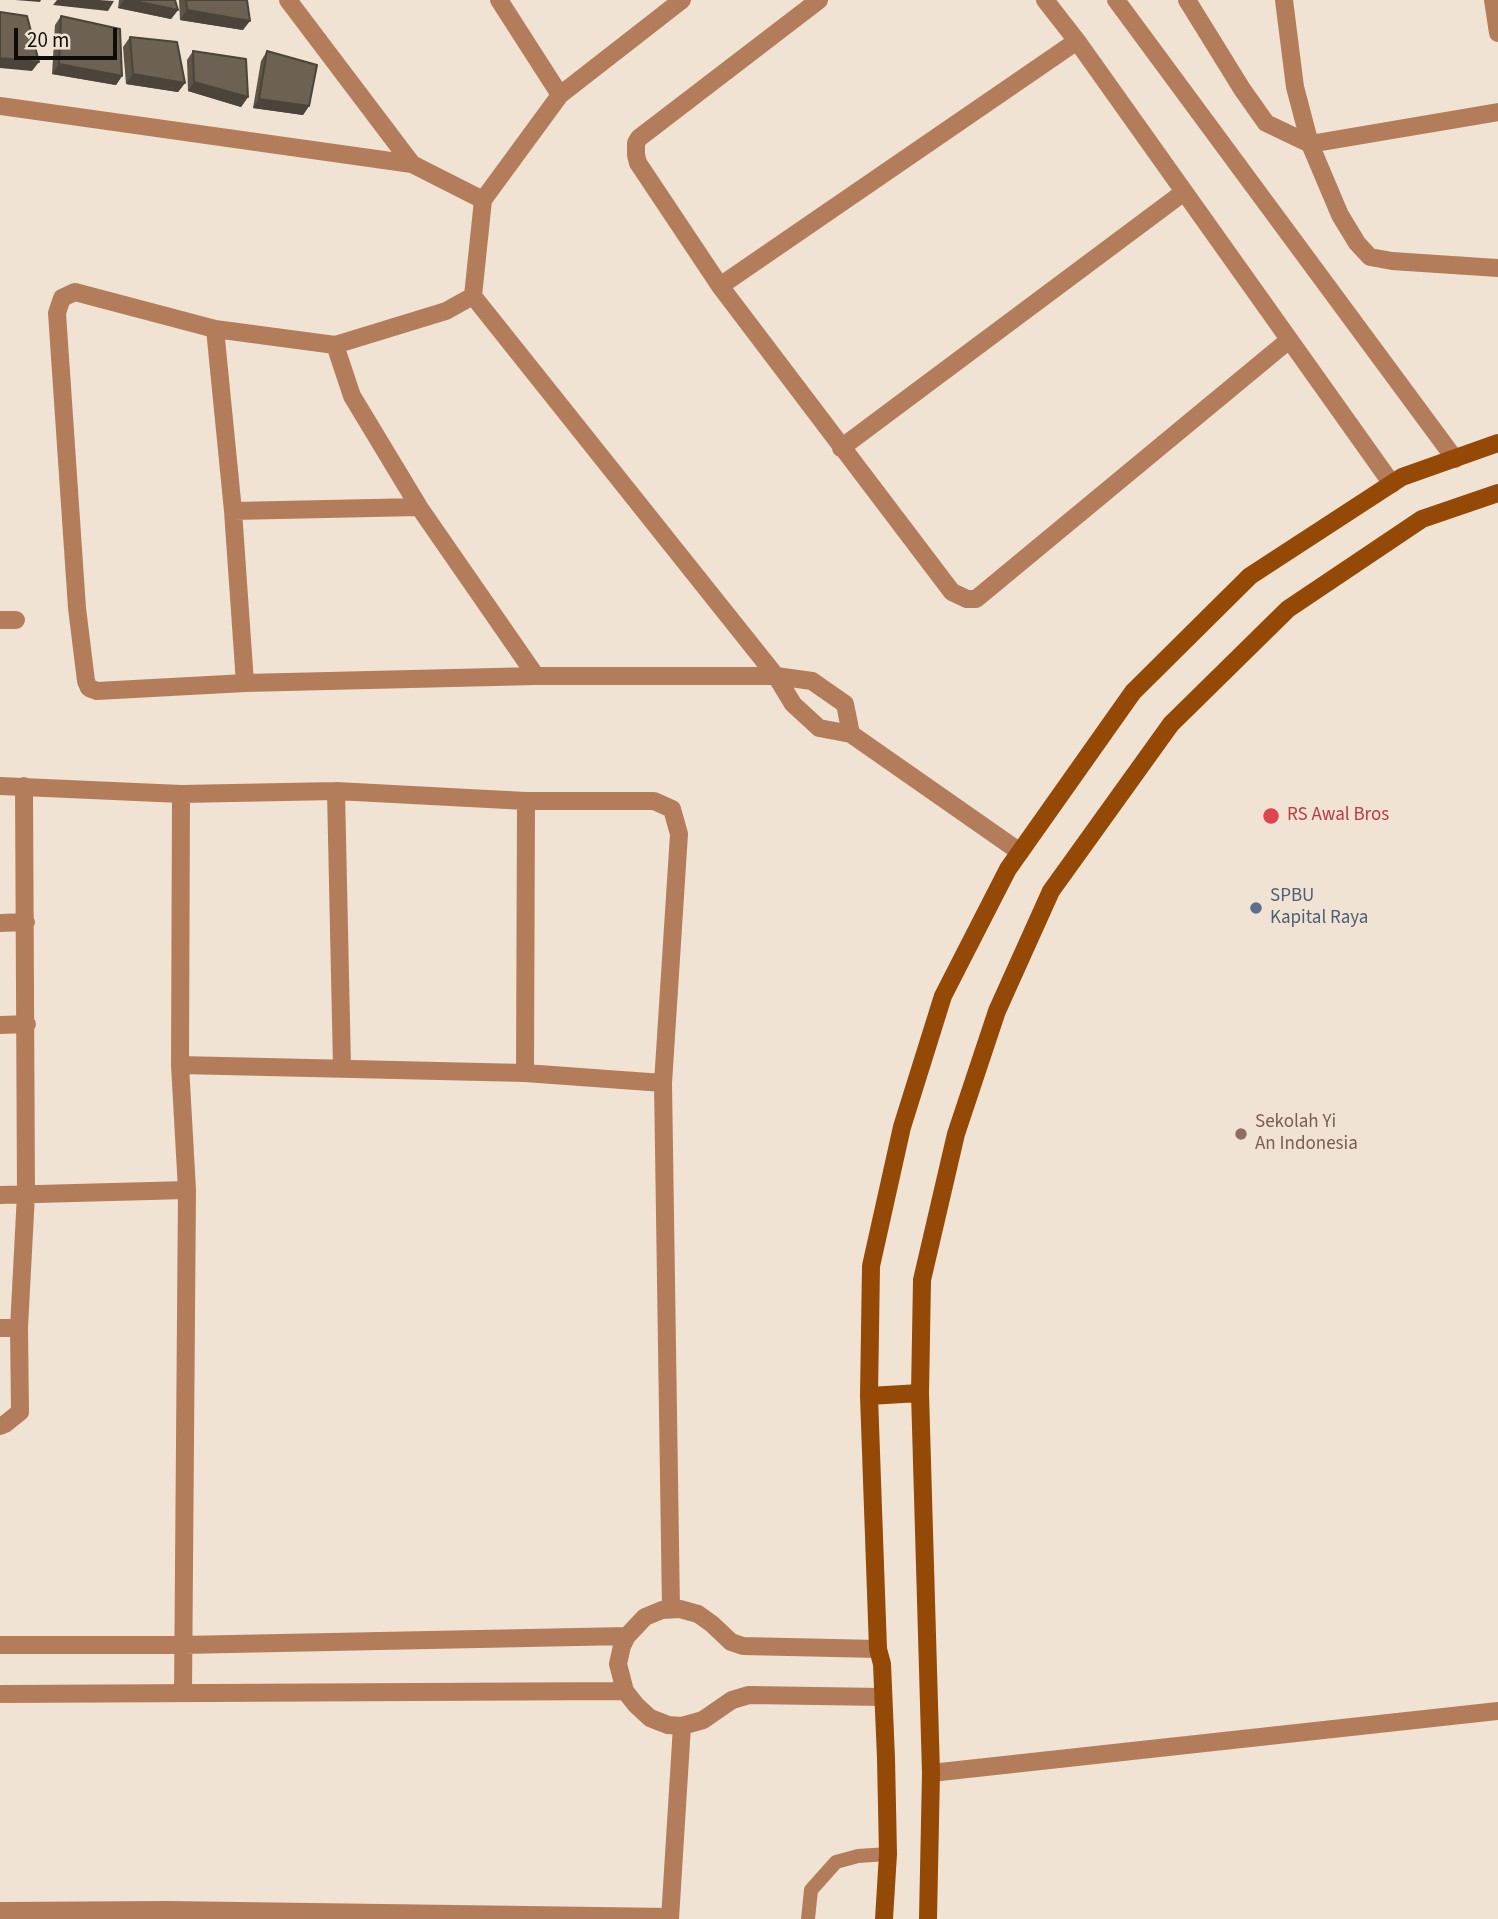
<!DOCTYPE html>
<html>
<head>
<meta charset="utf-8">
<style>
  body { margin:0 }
  #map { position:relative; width:1498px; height:1919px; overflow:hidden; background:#f1e3d3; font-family:"Source Sans 3",sans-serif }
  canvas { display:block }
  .scale { position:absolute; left:14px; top:28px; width:103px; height:32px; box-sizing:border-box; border:4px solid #0f0b06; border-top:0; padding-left:9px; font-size:21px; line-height:24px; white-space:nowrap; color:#0f0b06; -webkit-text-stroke:5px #f1e3d3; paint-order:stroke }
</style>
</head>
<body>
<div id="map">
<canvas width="1498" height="1919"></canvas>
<div class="scale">20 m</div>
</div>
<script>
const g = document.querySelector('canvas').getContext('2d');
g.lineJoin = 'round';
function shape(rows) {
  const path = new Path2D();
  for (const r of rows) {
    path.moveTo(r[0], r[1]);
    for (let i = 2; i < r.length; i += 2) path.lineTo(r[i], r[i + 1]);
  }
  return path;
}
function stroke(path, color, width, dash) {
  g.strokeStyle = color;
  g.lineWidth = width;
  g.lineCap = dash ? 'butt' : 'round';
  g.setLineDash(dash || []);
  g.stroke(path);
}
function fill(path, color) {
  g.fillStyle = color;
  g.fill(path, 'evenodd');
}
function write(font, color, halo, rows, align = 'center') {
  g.font = font + ' "Source Sans 3",sans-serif';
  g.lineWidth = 5;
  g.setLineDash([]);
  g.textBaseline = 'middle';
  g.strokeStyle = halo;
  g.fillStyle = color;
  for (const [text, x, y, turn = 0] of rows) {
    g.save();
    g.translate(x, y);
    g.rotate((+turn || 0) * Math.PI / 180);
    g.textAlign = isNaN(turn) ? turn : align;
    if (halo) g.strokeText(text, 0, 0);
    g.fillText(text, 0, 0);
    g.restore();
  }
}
const lane = shape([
  [808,1919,811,1890,836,1862,858,1856,888,1854]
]);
const street = shape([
  [288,0,412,164],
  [499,0,560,95],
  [819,0,639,138,636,143,636,155,638,163,720,286,952,592,967,599,976,599,1289,340],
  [1045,0,1077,41,1392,484],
  [1116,0,1455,459],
  [1187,0,1242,89,1266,123,1310,144,1498,112],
  [1284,0,1295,87,1310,144,1340,215,1357,243,1370,257,1392,261,1498,268],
  [1493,0,1498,33],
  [0,106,412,164,483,200,473,296,776,676,793,704,819,728,851,734,1020,852],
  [483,200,560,95,682,0],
  [720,286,1077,41],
  [473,296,446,311,335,345,215,329,75,292,62,298,57,313,77,608,86,681,89,688,97,691,245,683,536,676,776,676,812,681,845,704,851,734],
  [215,329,233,511,245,683],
  [335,345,352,396,419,507,536,676],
  [841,448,1184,192],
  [233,511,419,507],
  [0,620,16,620],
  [0,786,181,794,336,791,526,801,654,801,672,809,679,834,663,1083,671,1609],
  [336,791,342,1067],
  [181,794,180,1065,187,1190,183,1693],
  [0,923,26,922],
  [0,1025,27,1024],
  [180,1065,525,1073,663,1083],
  [525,1073,526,801],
  [0,1195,187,1190],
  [0,1328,19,1328],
  [0,1426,5,1424,20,1412,19,1328,26,1194,24,786],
  [0,1645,182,1645,627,1636],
  [878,1649,743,1646,731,1642,712,1624,698,1614,680,1609,662,1610,645,1617,627,1636,622,1646,618,1664,625,1691,636,1705,650,1718,668,1725,682,1726,703,1720,732,1700,749,1695,883,1697],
  [0,1694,625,1691],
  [931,1773,1498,1711],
  [0,1911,168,1910,670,1917],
  [670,1919,682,1726]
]);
const secondary = shape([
  [869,1396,920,1393],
  [884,1919,888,1854,886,1758,882,1664,878,1649,869,1396,871,1266,902,1127,943,996,1008,869,1133,692,1250,576,1402,477,1498,443],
  [928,1919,931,1773,920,1393,922,1280,956,1134,997,1011,1051,891,1171,724,1288,609,1422,519,1498,493]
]);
const wall = shape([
  [119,0,175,0,178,10,171,19,118,8],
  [179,0,247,0,243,30,180,20],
  [61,16,122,76,116,85,52,74,55,25],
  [130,37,185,83,178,92,126,84,123,47],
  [193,51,248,97,241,107,188,91,187,60],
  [267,51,309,106,303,115,253,108,261,61]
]);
const shadedWall = shape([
  [15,0,41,0,40,2],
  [57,0,99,0,114,1,108,11,53,5],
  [124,0,130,0,178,10,171,19,118,8],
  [187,10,250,21,243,30,180,20],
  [0,58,39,62,32,71,0,68],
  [59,64,122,76,116,85,52,74],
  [133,74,185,83,178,92,126,84],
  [194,82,248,97,241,107,188,91],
  [259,99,309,106,303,115,253,108]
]);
const building = shape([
  [130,0,175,0,178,10,130,0],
  [186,0,247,0,250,21,187,10,186,0],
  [0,12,27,16,39,62,0,58,0,12],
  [61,16,120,29,122,76,59,64,61,16],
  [130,37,177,42,185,83,133,74,130,37],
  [193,51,246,59,248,97,194,82,193,51],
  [267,51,317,65,309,106,259,99,267,51]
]);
const markers = [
  [1271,816,9,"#e0444e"],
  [1256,908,7,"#5c6f8a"],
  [1241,1134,7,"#8d6e63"]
];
const healthNames = [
  ["RS Awal Bros",1287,816]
];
const serviceNames = [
  ["SPBU",1270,897],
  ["Kapital Raya",1270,919]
];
const educationNames = [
  ["Sekolah Yi",1255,1123],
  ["An Indonesia",1255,1145]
];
stroke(lane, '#b37d5c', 14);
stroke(street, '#b37d5c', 18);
stroke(secondary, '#954906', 18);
fill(wall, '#5d5347');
fill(shadedWall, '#4c443a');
fill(building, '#6c6153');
stroke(building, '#4c443a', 2);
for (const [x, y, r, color] of markers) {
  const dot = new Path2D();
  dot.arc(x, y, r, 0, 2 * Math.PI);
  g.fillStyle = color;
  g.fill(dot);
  stroke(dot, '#f1e3d3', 2.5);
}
write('19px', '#be3a42', '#f1e3d3', healthNames, 'left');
write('19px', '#4e5e75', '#f1e3d3', serviceNames, 'left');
write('19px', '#785e54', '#f1e3d3', educationNames, 'left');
</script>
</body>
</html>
